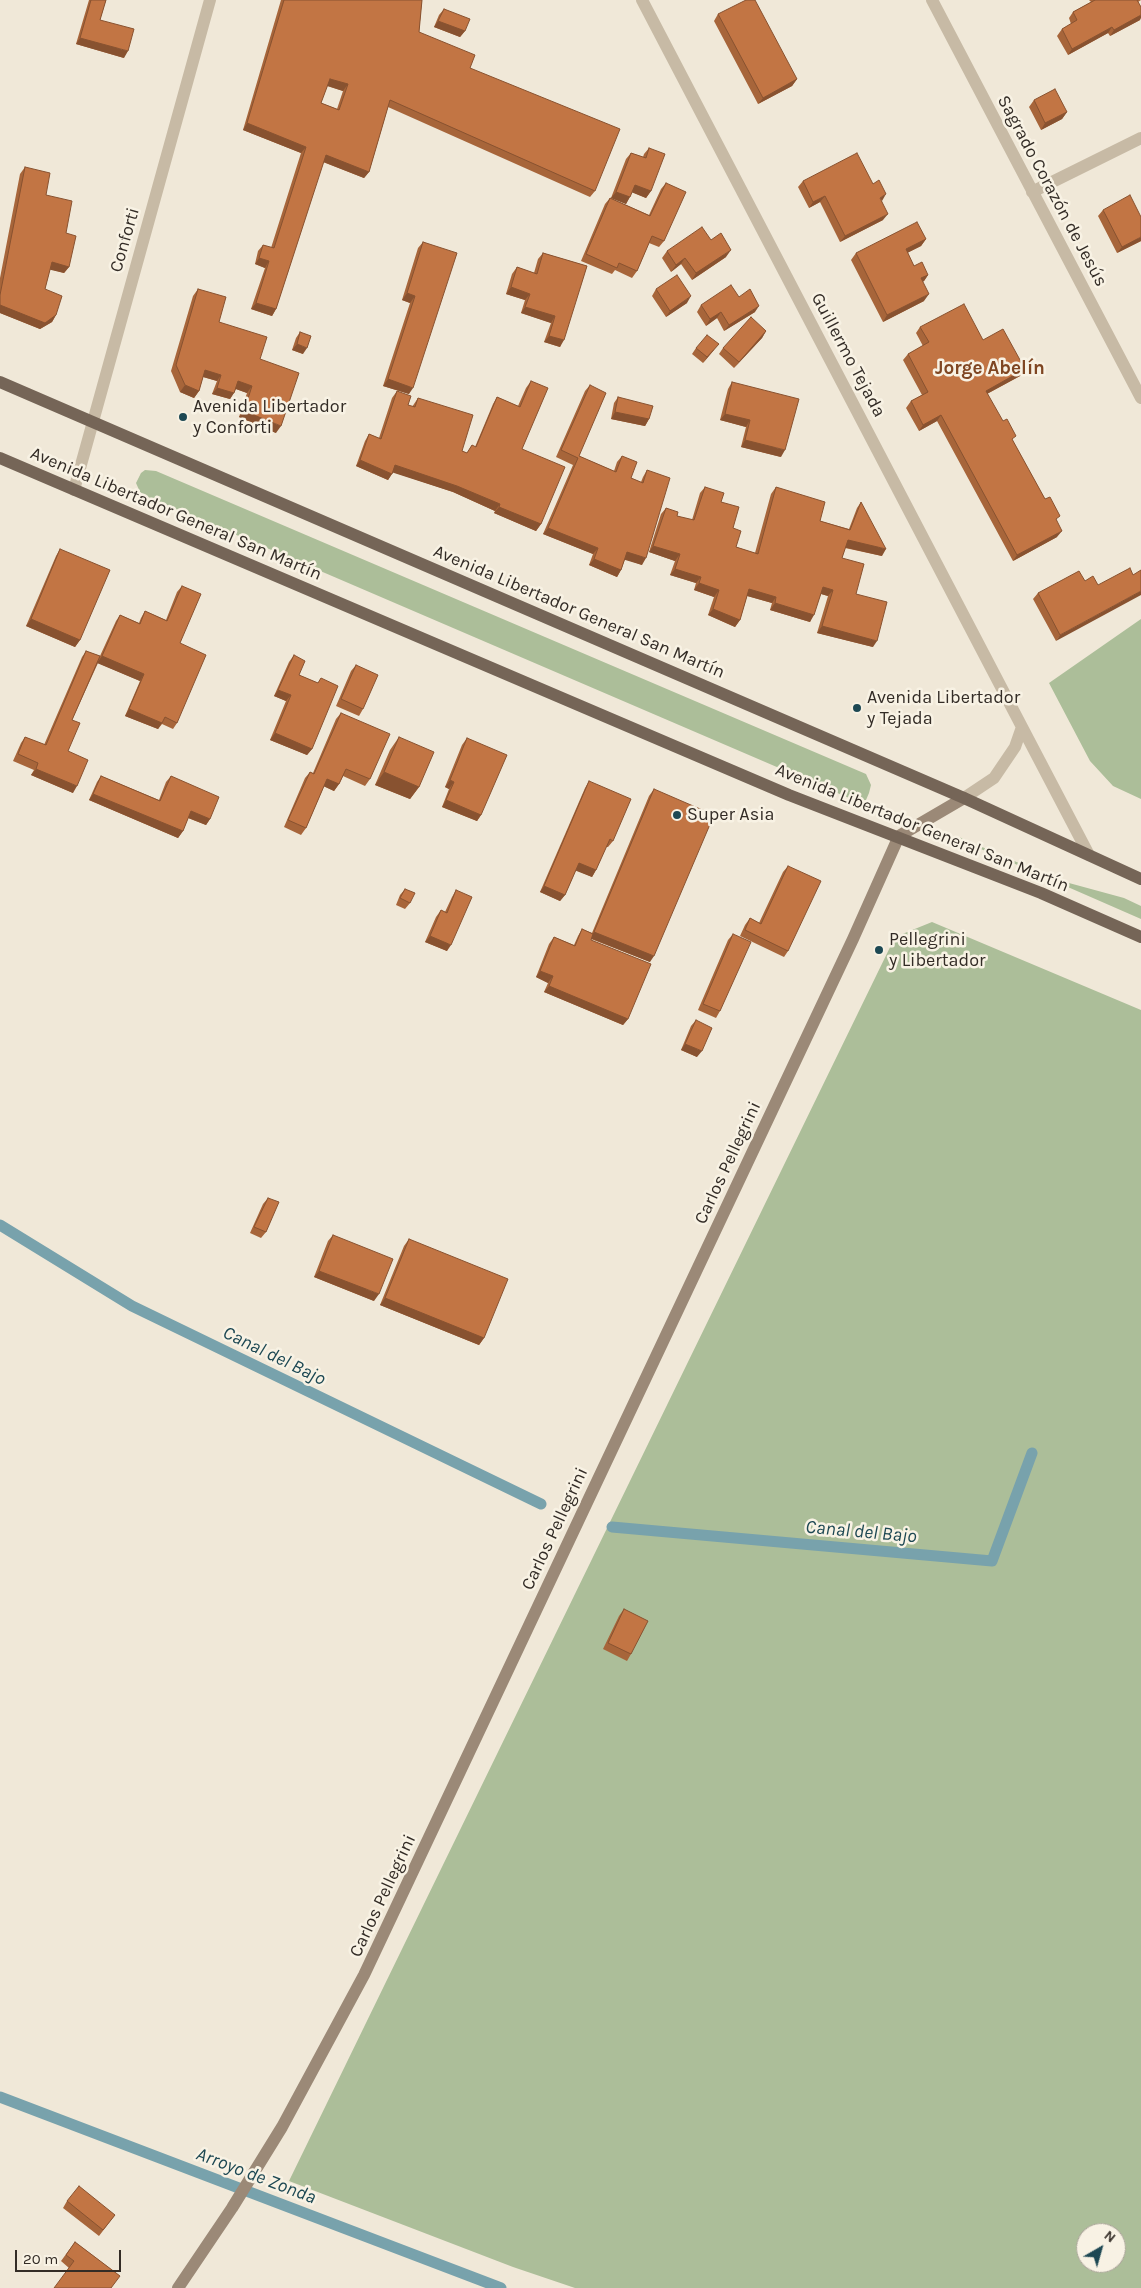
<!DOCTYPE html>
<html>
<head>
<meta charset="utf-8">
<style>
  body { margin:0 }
  #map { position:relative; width:1141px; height:2288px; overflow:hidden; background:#f0e8d8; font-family:Karla,sans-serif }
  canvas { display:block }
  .north { position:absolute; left:1076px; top:2223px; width:50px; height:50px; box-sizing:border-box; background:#f8f2e4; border:1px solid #a9a398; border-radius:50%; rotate:38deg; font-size:14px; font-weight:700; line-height:20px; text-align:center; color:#332c26 }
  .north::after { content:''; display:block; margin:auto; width:18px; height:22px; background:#1d4853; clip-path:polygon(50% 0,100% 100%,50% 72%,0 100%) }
  .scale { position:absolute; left:15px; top:2250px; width:106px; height:22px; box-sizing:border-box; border:2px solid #332c26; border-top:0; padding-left:6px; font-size:15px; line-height:18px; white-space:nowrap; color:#332c26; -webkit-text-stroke:4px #f8f2e4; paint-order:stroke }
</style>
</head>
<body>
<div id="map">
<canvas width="1141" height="2288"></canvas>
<div class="north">N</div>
<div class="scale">20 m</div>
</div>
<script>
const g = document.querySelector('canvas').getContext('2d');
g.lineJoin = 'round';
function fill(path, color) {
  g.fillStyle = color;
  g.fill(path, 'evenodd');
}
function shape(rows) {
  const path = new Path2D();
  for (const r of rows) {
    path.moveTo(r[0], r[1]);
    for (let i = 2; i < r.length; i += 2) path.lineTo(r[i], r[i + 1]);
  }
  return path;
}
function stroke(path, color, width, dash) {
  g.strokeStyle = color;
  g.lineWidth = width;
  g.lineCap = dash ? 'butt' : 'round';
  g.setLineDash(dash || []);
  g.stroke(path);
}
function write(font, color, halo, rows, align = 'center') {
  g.font = font + ' Karla,sans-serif';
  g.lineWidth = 5;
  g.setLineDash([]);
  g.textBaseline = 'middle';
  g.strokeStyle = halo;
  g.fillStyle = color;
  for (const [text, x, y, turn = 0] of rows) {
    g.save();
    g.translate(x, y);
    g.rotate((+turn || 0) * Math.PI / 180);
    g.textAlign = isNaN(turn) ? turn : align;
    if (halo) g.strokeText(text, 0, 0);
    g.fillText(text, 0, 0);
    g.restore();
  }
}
const green = shape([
  [145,470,156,471,866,774,871,785,869,793,866,800,856,801,148,497,140,492,136,483,141,473],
  [1141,619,1141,799,1113,786,1090,761,1049,683],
  [959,837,1058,880,1124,898,1141,906,1141,919,958,839],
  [932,922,1141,1010,1141,2288,575,2288,513,2267,289,2181,895,937],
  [1086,2233,1116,2233,1116,2263,1086,2263]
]);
const stream = shape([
  [0,1225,132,1306,541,1504],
  [612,1527,992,1561,1032,1453],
  [0,2097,501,2288]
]);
const minor = shape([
  [642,0,1022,727,1015,747,994,778,964,798],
  [932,0,1141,398],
  [1032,192,1141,138],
  [74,490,210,0],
  [1022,727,1089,855]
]);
const secondary = shape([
  [178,2288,232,2208,282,2127,364,1975,853,939,899,836,964,798]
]);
const primary = shape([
  [0,382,964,798,1141,879],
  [0,458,789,795,1041,893,1141,937]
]);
const wall = shape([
  [89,0,106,0,100,20,124,58,76,44],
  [281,0,422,0,419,32,470,68,595,191,590,197,388,107,369,172,364,178,323,162,276,309,272,316,251,309,265,268,255,264,258,251,263,245,271,248,301,153,243,130],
  [327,86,343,91,337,109,321,103],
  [1089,0,1141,0,1138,2,1140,20,1110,36,1108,33,1068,55,1057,36,1062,29,1071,24,1069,18,1073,12,1091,2],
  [444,9,465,31,460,37,434,27,439,15],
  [718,14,797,79,792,86,758,104,714,21],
  [1034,100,1067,112,1062,119,1041,130,1029,107],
  [649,148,651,191,646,198,632,192,626,204,611,198,626,159,631,153,643,157,644,154],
  [25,167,46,195,69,267,64,273,50,269,45,289,56,315,52,322,40,329,0,313,0,278,20,174],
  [803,181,882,201,883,220,840,242,820,202,809,208,798,187],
  [666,183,664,241,659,247,649,243,637,271,632,278,615,270,612,274,581,261,605,204,610,198,649,215,661,189],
  [1103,210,1141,241,1117,253,1098,216],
  [926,239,921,246,907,253,914,266,928,275,924,281,922,282,924,301,883,322,851,260,856,253],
  [711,240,726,257,692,280,681,264,671,272,662,258,667,251],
  [423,242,409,394,383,386,410,303,402,300,418,248],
  [543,253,587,266,560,347,544,342,551,323,521,313,525,300,506,294,512,274,517,267,534,273,538,259],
  [198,289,219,322,260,359,276,433,239,417,247,393,236,389,230,399,212,394,217,381,203,377,199,391,194,398,180,392,171,371,193,296],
  [656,289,687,303,666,317,652,296],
  [701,305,755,312,724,331,717,318,706,326,697,312],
  [920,327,983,340,1020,376,987,394,1057,521,1057,537,1013,561,937,421,919,431,906,408,911,401,922,395,903,360,908,354,923,346,916,333],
  [766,331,762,338,734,368,719,354,723,348],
  [300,332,303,354,292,350,296,338],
  [696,348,714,350,703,363,692,354],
  [531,381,522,449,541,524,536,531,494,513,495,511,453,492,393,472,388,480,356,466,365,441,369,434,379,438,392,398,397,391,408,405,412,407,418,398,462,451,467,453,472,445,475,447,493,404,497,397,518,406,526,388],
  [732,382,781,457,741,447,746,427,720,420,728,389],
  [590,385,579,456,614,471,617,462,622,456,631,478,641,482,643,477,647,470,642,565,625,559,621,570,617,577,589,565,593,554,543,534,573,465,556,457,585,391],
  [618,397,649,419,645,426,611,419,614,403],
  [705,487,721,502,733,528,736,547,755,553,771,494,776,487,820,521,849,529,857,508,861,502,882,556,845,548,842,558,856,594,873,647,817,633,828,596,821,594,810,622,770,610,772,603,747,596,740,620,735,627,708,615,714,597,694,590,696,583,670,575,675,561,649,552,661,514,666,508,677,516,692,520,700,493],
  [60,549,80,640,75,647,26,626,56,556],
  [1085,581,1098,585,1056,641,1033,599,1038,593],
  [182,586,177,723,173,729,162,724,158,729,125,716,140,681,98,663,72,720,68,751,73,793,31,775,34,770,13,761,21,743,25,737,44,745,82,657,86,651,100,656,116,621,120,615,139,623,141,618,145,611,166,620,177,592],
  [294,655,299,675,318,683,321,678,312,749,307,755,270,740,286,701,274,696,289,662],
  [356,665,363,709,359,716,336,706,351,671],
  [341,713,370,779,365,786,343,776,339,784,334,791,324,786,306,828,301,835,284,827,305,778,310,772,313,773,336,719],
  [399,737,419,787,410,799,375,785,390,750],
  [467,738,481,815,477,821,442,807,449,789,445,787,462,745],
  [101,776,159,800,166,782,171,776,210,819,206,825,188,818,183,831,178,838,89,800,97,782],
  [589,781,613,841,608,847,606,847,596,870,592,877,576,870,565,895,560,901,540,892,585,788],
  [654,789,650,962,591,939,591,940,628,1019,623,1025,544,992,548,983,536,977,549,944,554,937,574,945,578,936,582,929,592,933,649,796],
  [788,866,788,951,784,957,740,936,745,925,750,918,759,923,783,872],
  [405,889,410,903,405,909,396,905,400,895],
  [456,890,447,951,425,942,436,917,441,910,445,912,452,897],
  [733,934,720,1011,716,1018,698,1010,728,940],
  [696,1020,697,1057,681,1050,691,1026],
  [268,1198,266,1232,261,1238,250,1233,263,1204],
  [333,1235,374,1301,314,1277,328,1241],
  [409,1239,484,1338,479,1345,380,1305,404,1246],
  [624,1609,631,1654,627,1661,603,1649,619,1616],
  [67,2201,115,2215,99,2236,63,2208],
  [75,2242,120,2276,69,2268,61,2261]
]);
const shadedWall = shape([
  [1141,15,1141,18,1140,20,1110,36,1114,30],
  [438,21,465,31,460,37,434,27],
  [1112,27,1108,33,1068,55,1072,49],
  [80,38,128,51,124,58,76,44],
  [330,79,348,84,343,91,325,85],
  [797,79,792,86,758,104,763,98],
  [1067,112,1062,119,1041,130,1045,123],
  [247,123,306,147,301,153,243,130],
  [326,155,369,172,364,178,321,161],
  [635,185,651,191,646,198,631,192],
  [616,192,630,197,626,204,611,198],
  [886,194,882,201,880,198],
  [825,196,820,202,809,208,813,202],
  [888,214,883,220,840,242,845,236],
  [1141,237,1141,241,1117,253,1122,247],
  [926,239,921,246,901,256,906,249],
  [731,250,726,257,692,280,696,273],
  [259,258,269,261,265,268,255,264],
  [685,258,681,264,671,272,676,265],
  [52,262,69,267,64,273,47,269],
  [928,275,924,281,916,285,921,278],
  [511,287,530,294,525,300,506,294],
  [407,293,415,296,410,303,402,300],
  [929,294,924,301,883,322,887,315],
  [691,296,687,303,666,317,670,311],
  [256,303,276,309,272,316,251,309],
  [0,305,56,315,52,322,40,329,0,313],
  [759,306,755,312,724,331,729,325],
  [525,307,555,316,551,323,521,313],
  [721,312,717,318,706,326,710,319],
  [766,331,762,338,734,368,739,362],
  [549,336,564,340,560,347,544,342],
  [297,344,307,348,303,354,292,350],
  [719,344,714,350,703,363,707,357],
  [1025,369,1020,376,981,397,986,391],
  [205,370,221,375,217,381,200,376],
  [388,379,413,388,409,394,383,386],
  [238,381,252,386,247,393,233,388],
  [185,385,199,391,194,398,180,392],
  [217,388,234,393,230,399,212,394],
  [244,411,281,426,276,433,239,417],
  [615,412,649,419,645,426,611,419],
  [725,414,750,420,746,427,720,420],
  [941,415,937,421,919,431,923,425],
  [745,440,785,450,781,457,741,447],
  [360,460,392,474,388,480,356,466],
  [395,465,457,486,500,504,495,511,453,492,391,472],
  [499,507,541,524,536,531,494,513],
  [548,528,598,548,593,554,543,534],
  [1062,531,1057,537,1013,561,1017,555],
  [848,540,886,549,882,556,843,547],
  [653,546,680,554,675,561,649,552],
  [627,552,646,558,642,565,622,559],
  [594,559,621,570,617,577,589,565],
  [675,569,701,577,696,583,670,575],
  [699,583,719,590,714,597,694,590],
  [823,587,833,590,828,596,818,593],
  [749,589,776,597,772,603,744,595],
  [1141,591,1141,595,1056,641,1060,635],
  [775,603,814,615,810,622,770,610],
  [713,609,740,620,735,627,708,615],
  [31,619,80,640,75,647,26,626],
  [822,626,877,641,873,647,817,633],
  [102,656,144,674,140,681,97,663],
  [278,690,291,695,286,701,274,696],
  [129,709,162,723,158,729,125,716],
  [275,733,312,749,307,755,270,740],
  [36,769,77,786,73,793,31,775],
  [384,772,419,787,410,799,375,785],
  [327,779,339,784,334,791,323,786],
  [450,780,454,782,449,789,445,787],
  [93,794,183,831,178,838,89,800],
  [446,800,481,815,477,821,442,807],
  [191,811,210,819,206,825,186,817],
  [579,863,596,870,592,877,574,870],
  [544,886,565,895,560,901,540,892],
  [594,932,654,956,650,962,590,938],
  [430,936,451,945,447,951,425,942],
  [540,971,553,976,548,983,536,977],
  [549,986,628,1019,623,1025,544,992],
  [685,1044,702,1051,697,1057,681,1050],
  [319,1271,379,1294,374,1301,314,1277],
  [385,1298,484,1338,479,1345,380,1305]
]);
const building = shape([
  [91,0,106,0,100,20,134,29,128,51,80,38,91,0],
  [284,0,422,0,419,32,475,55,470,68,620,129,595,191,390,100,369,172,326,155,276,309,256,303,269,261,259,258,263,245,274,248,306,147,247,123,284,0],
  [330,79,348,84,339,110,321,103,330,79],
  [746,0,755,0,797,79,763,98,718,14,746,0],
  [1095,0,1137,0,1141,7,1141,15,1114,30,1112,27,1072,49,1062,29,1077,20,1073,12,1095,0],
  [444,9,470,19,465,31,438,21,444,9],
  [1055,89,1067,112,1045,123,1034,100,1055,89],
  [649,148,665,154,651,191,635,185,630,197,616,192,631,153,646,158,649,148],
  [857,153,873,184,879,180,886,194,880,198,888,214,845,236,825,196,813,202,803,181,857,153],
  [25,167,50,173,46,195,72,201,66,233,76,236,69,267,52,262,45,289,62,296,56,315,45,323,0,305,0,295,25,167],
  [666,183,686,192,664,241,652,236,637,271,619,263,617,268,586,254,610,198,650,216,666,183],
  [1130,195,1141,217,1141,237,1122,247,1103,210,1130,195],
  [917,222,926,239,906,249,914,266,922,262,928,275,921,278,929,294,887,315,856,253,917,222],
  [702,227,711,240,721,233,731,250,696,273,685,258,676,265,667,251,702,227],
  [423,242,457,253,413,388,388,379,415,296,407,293,423,242],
  [543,253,587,266,564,340,549,336,555,316,525,307,530,294,511,287,517,267,537,274,543,253],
  [677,275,691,296,670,311,656,289,677,275],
  [731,285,739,297,750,289,759,306,729,325,721,312,710,319,701,305,731,285],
  [198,289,226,297,219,322,267,337,260,359,299,373,281,426,244,411,252,386,238,381,234,393,217,388,221,375,205,370,199,391,185,385,176,365,198,289],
  [964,304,983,340,1003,329,1025,369,986,391,1003,421,1007,419,1016,436,1012,439,1045,499,1050,497,1060,516,1056,519,1062,531,1017,555,941,415,923,425,911,401,928,392,908,354,929,342,920,327,964,304],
  [751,317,766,331,739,362,723,348,751,317],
  [300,332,311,336,307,348,297,344,300,332],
  [707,335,719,344,707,357,696,348,707,335],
  [531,381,548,388,522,449,565,467,541,524,499,507,500,504,457,486,395,465,392,474,360,460,369,434,381,439,397,391,411,396,408,405,415,407,418,398,473,415,462,451,467,453,472,445,476,447,497,397,520,407,531,381],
  [732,382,799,399,785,450,745,440,750,420,725,414,732,382],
  [590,385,606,393,579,456,616,472,622,456,637,462,631,478,643,483,647,470,670,478,646,558,627,552,621,570,594,559,598,548,548,528,578,458,561,450,590,385],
  [618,397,653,406,649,419,615,412,618,397],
  [705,487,724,493,721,502,739,507,733,528,741,531,736,547,758,554,776,487,825,502,820,521,850,530,861,502,886,549,848,540,842,558,864,564,856,594,887,602,877,641,822,626,833,590,823,587,814,615,775,603,776,597,749,589,740,620,713,609,719,590,699,583,701,577,675,569,680,554,653,546,666,508,678,512,677,516,694,520,705,487],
  [60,549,110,570,80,640,31,619,60,549],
  [1130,568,1133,575,1141,570,1141,591,1060,635,1038,593,1079,571,1085,581,1093,576,1098,585,1130,568],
  [182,586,201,594,180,643,206,655,177,723,165,717,162,723,129,709,144,674,102,656,120,615,140,624,145,611,167,621,182,586],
  [86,651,100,656,72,720,80,723,68,751,88,760,77,786,36,769,38,763,18,754,25,737,46,745,86,651],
  [294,655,305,661,299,675,318,683,321,678,338,686,312,749,275,733,291,695,278,690,294,655],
  [356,665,378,675,363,709,341,699,356,665],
  [341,713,390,734,370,779,346,769,339,784,327,779,306,828,288,820,310,772,314,774,341,713],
  [399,737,434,752,419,787,384,772,399,737],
  [467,738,507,755,481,815,446,800,454,782,450,780,467,738],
  [101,776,160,801,171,776,219,797,210,819,191,811,183,831,93,794,101,776],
  [589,781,631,799,613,841,610,839,596,870,579,863,565,895,544,886,589,781],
  [654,789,714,815,654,956,594,932,654,789],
  [788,866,821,881,788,951,745,930,750,918,761,924,788,866],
  [405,889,415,893,410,903,400,898,405,889],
  [456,890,472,897,451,945,430,936,441,910,447,913,456,890],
  [582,929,593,934,591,940,651,964,628,1019,549,986,553,976,540,971,554,937,575,946,582,929],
  [733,934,751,942,720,1011,703,1004,733,934],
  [696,1020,712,1028,702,1051,685,1044,696,1020],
  [268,1198,279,1202,266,1232,254,1227,268,1198],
  [333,1235,393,1259,379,1294,319,1271,333,1235],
  [409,1239,508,1279,484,1338,385,1298,409,1239],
  [624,1609,648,1621,631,1654,608,1643,624,1609],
  [79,2186,115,2215,103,2230,67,2201,79,2186],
  [75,2242,120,2276,111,2288,54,2288,74,2261,66,2255,75,2242]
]);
const markers = [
  [183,417,5,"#1d4853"],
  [857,708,5,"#1d4853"],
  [677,815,5,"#1d4853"],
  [879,950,5,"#1d4853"]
];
const streetNames = [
  ["Sagrado Corazón de Jesús",1052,191,62],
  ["Conforti",125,240,-74],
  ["Guillermo Tejada",848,355,62],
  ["Avenida Libertador General San Martín",176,514,23],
  ["Avenida Libertador General San Martín",579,612,23],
  ["Avenida Libertador General San Martín",922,828,22],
  ["Carlos Pellegrini",728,1163,-65],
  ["Carlos Pellegrini",555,1529,-65],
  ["Carlos Pellegrini",383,1896,-65]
];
const poiNames = [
  ["Avenida Libertador",193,407],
  ["y Conforti",193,428],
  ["Avenida Libertador",867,698],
  ["y Tejada",867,719],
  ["Super Asia",687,815],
  ["Pellegrini",889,940],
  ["y Libertador",889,961]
];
const neighbourhoodNames = [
  ["Jorge Abelín",990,369]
];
const waterNames = [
  ["Canal del Bajo",274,1356,26],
  ["Canal del Bajo",861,1532,5],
  ["Arroyo de Zonda",256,2176,21]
];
fill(green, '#acbe99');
stroke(stream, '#78a2ac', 11);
stroke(minor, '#c7baa5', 12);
stroke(secondary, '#9b8977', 12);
stroke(primary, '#756557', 12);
fill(wall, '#a7653a');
fill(shadedWall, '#885230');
fill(building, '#c27544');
stroke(building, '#885230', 1);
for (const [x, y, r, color] of markers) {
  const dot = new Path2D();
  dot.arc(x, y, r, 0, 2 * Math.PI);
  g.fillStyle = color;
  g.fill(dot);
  stroke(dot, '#f8f2e4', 2);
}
write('18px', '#332c26', '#f8f2e4', streetNames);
write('18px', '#332c26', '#f8f2e4', poiNames, 'left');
write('bold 19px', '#7f4622', '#f8f2e4', neighbourhoodNames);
write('italic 19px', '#1d4853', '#f8f2e4', waterNames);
</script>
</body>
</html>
